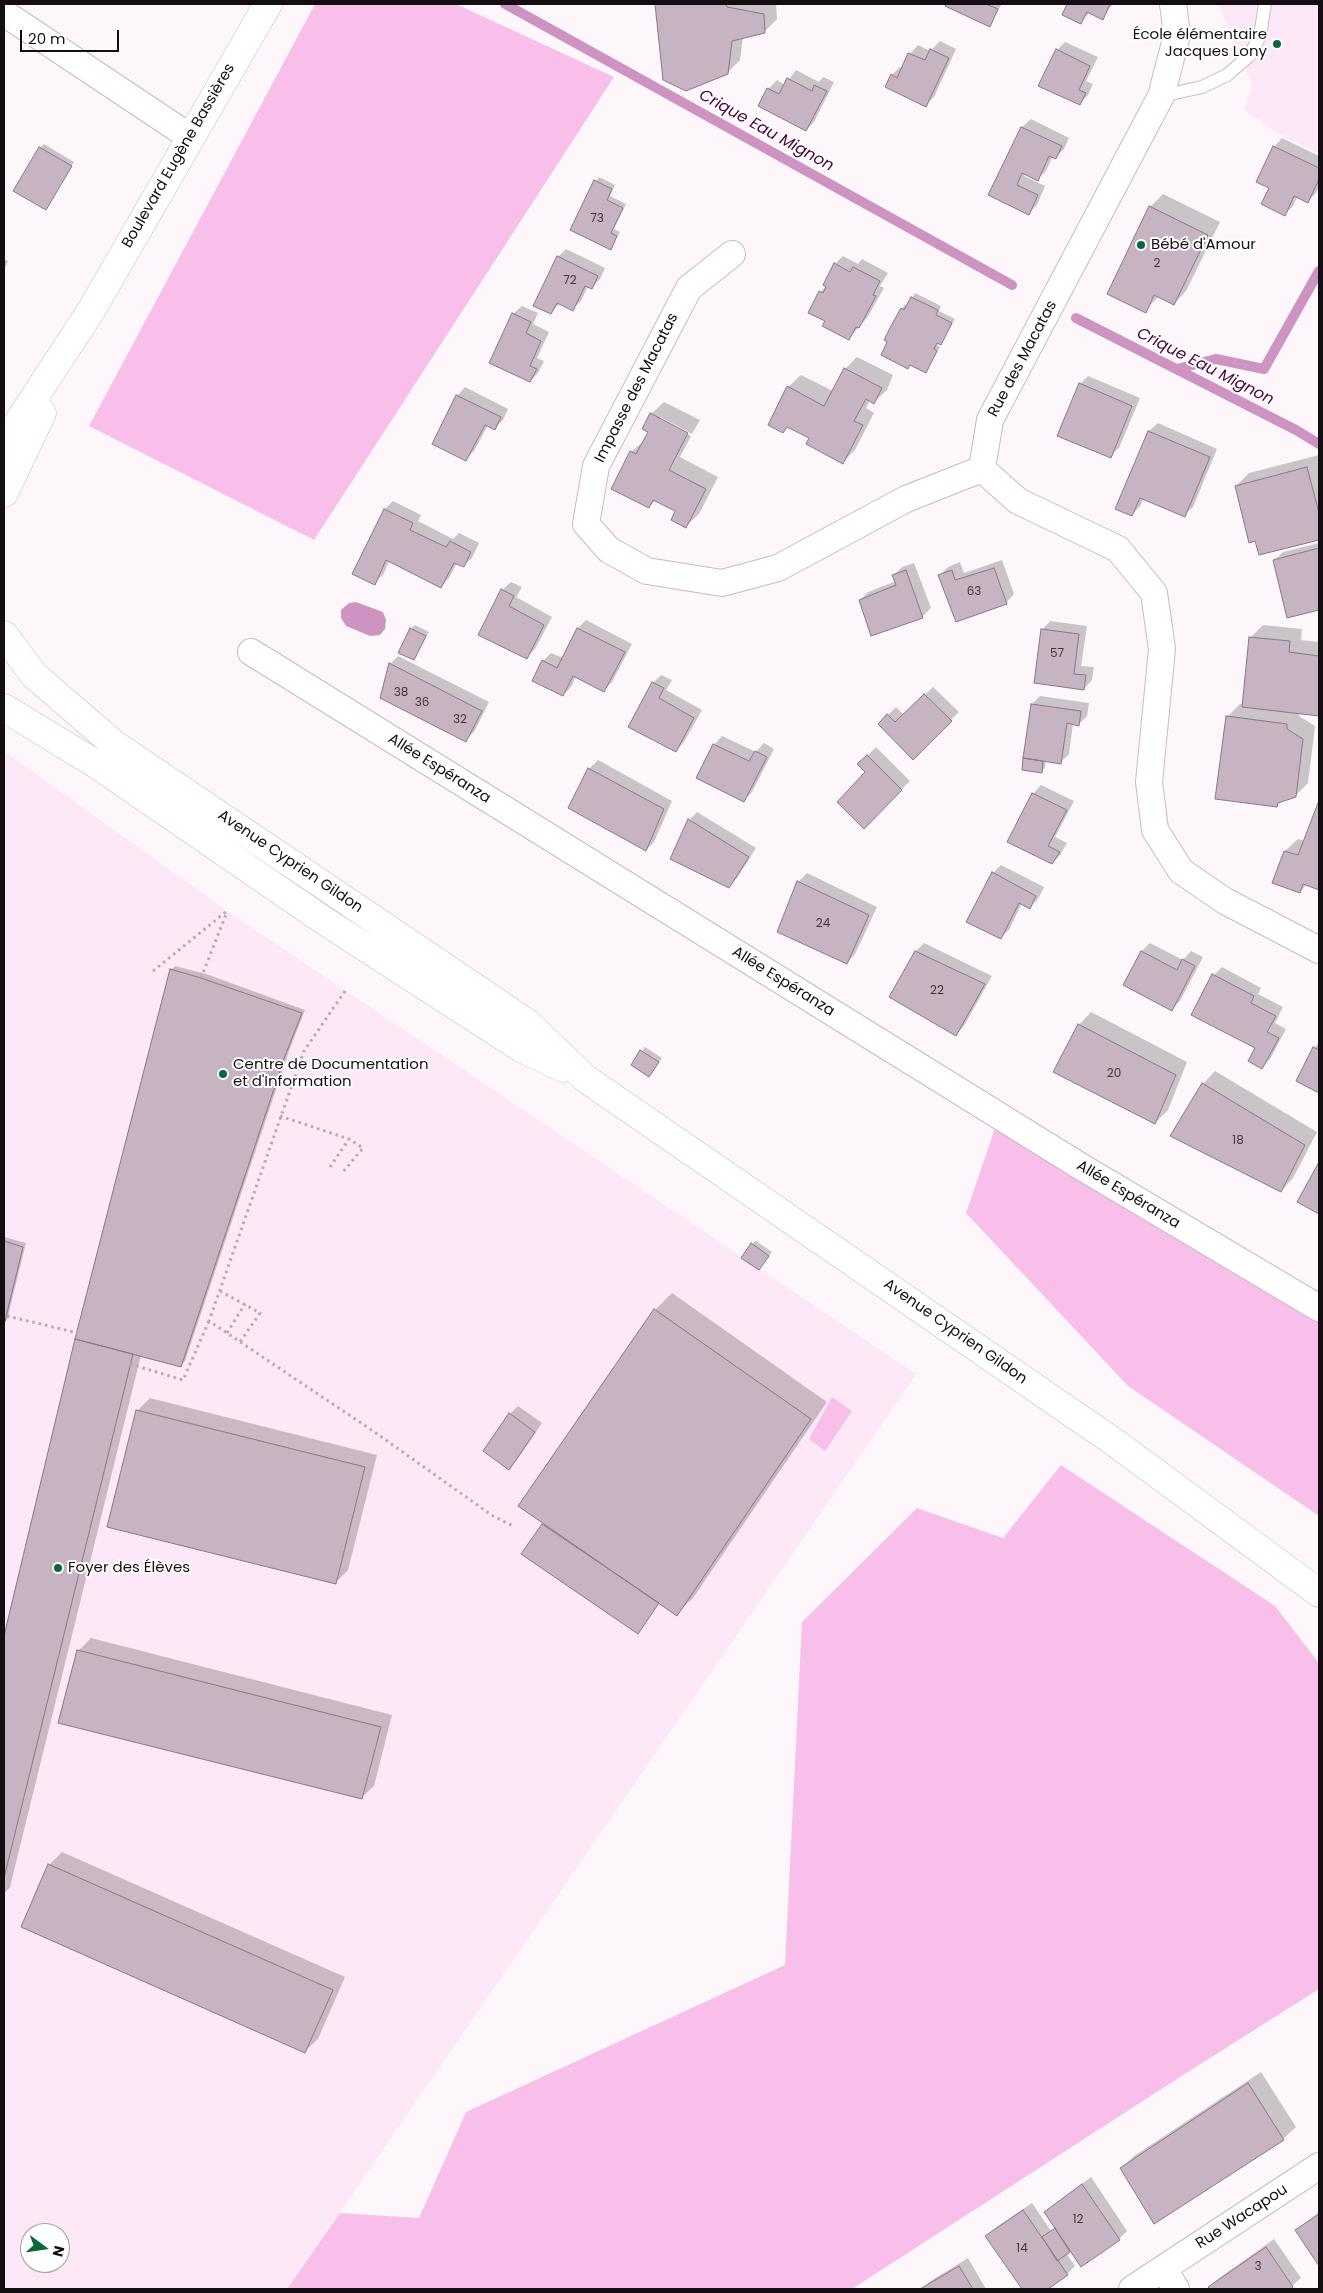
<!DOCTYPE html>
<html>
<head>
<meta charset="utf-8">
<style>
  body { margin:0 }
  #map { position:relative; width:1323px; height:2293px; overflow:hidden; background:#fdf6fb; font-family:Poppins,sans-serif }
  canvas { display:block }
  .frame { position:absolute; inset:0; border:5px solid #140e13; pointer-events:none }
  .north { position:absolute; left:20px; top:2223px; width:50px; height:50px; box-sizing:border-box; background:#fff; border:1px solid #a19fa1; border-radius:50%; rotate:104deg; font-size:14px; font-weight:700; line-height:20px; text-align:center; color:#140e13 }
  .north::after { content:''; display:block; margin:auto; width:18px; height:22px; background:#09673a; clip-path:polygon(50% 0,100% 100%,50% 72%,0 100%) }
  .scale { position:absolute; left:20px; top:30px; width:99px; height:22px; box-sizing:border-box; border:2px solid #140e13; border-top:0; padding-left:6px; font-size:15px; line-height:18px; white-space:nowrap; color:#140e13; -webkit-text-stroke:4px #fff; paint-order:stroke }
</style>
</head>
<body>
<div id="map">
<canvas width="1323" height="2293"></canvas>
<div class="frame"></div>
<div class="north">N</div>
<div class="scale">20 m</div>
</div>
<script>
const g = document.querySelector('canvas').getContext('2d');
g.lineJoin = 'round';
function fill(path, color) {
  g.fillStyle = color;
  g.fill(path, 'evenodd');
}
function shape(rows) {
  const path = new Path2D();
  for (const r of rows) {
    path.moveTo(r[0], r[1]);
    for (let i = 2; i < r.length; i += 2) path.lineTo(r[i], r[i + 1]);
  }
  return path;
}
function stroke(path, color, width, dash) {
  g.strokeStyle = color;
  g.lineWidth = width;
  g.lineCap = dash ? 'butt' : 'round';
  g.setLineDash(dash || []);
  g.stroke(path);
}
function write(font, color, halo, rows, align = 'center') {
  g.font = font + ' Poppins,sans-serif';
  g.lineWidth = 4;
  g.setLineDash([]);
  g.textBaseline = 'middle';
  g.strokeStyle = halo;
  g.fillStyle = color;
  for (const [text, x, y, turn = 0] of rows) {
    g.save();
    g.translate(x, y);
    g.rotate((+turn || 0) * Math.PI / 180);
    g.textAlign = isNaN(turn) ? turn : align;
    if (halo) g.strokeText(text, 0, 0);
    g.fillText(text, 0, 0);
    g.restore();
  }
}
const built = shape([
  [1218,4,1319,4,1319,153,1286,138,1244,110,1252,83],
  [4,751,227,911,916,1374,287,2289,4,2289],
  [30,2233,60,2233,60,2263,30,2263]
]);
const green = shape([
  [315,4,456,4,614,77,314,540,89,426],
  [995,1128,1319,1322,1319,1516,1128,1386,966,1213],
  [832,1397,852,1411,825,1451,809,1439],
  [1061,1465,1275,1606,1319,1663,1319,1989,1180,2077,852,2289,287,2289,340,2213,419,2218,466,2112,785,1965,802,1622,917,1508,1003,1538]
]);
const water = shape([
  [356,602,383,612,386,620,385,629,380,635,370,636,346,626,341,618,341,610,349,603]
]);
const shadow = shape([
  [656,4,776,4,777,19,764,32,743,37,740,60,727,73,664,79],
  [947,4,997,4,1001,5,990,26,946,6],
  [1069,4,1113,4,1102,18,1090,12,1080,22,1064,14],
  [940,41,956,49,934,97,926,105,892,75,900,67,903,68,910,54,918,45,930,51],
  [1065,42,1098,57,1086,81,1093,84,1088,95,1079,104,1057,50],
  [796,70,819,82,823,77,834,82,814,122,806,130,768,89,777,80,785,85],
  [1031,119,1069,138,1064,149,1056,157,1053,156,1046,171,1037,179,1025,173,1024,176,1045,186,1037,205,1028,214,990,195,1022,127],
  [1282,138,1319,156,1319,186,1316,193,1307,202,1297,197,1293,206,1285,214,1270,188,1274,147],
  [44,144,74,162,46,208,40,148],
  [599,177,615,185,610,196,626,204,614,229,620,232,611,248,596,181],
  [1163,194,1220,222,1186,291,1174,304,1159,296,1145,311,1108,293,1150,207],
  [566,249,605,268,600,279,592,288,588,286,581,301,572,309,560,303,551,313,558,257],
  [843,256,858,264,862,259,888,273,880,286,884,288,867,318,849,338,826,320,820,292,827,286,835,264],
  [4,259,8,261,4,270],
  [915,293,941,306,939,311,955,319,944,339,939,342,937,345,940,347,926,371,886,340,902,308,905,305,907,306],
  [522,306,538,313,533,324,549,332,537,358,544,361,538,373,530,381,513,314],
  [857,357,893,375,887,390,874,402,870,400,866,408,874,413,855,450,843,462,811,438,789,426,783,432,788,387,801,375,833,391,845,369],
  [1088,376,1140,398,1119,448,1110,456,1080,384],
  [465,387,508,409,503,420,495,428,488,425,474,451,466,459,457,396],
  [664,402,700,420,692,434,660,417,660,420,691,436,680,457,718,477,699,514,686,526,677,511,656,500,649,507,631,452,645,440,650,431,651,414],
  [1158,423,1217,449,1193,507,1184,515,1144,498,1140,506,1132,515,1117,508,1149,431],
  [1319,455,1319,538,1260,554,1236,486,1249,473],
  [393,501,421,515,418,521,453,539,459,533,479,543,472,558,463,566,457,563,449,578,441,586,389,561,383,575,374,583,354,573,385,509],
  [1319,543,1319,608,1288,616,1275,560,1283,552],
  [1002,560,1014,594,1006,603,940,575,948,567,960,562,964,573],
  [914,563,931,608,922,617,860,600,868,592,896,581,894,575,902,567],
  [511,582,522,587,516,597,552,617,535,649,526,658,502,590],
  [586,620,632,644,612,682,604,690,576,676,571,687,563,695,543,661,551,653,563,658,578,628],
  [1050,621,1087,626,1081,666,1094,667,1092,680,1084,689,1042,630],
  [415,625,429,632,414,659,411,629],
  [1263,625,1302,629,1301,640,1319,642,1319,714,1299,712,1299,716,1315,726,1308,783,1295,796,1282,800,1277,805,1228,716,1240,704,1243,704,1251,637],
  [398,656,489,702,474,732,465,740,390,664],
  [661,675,672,680,666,690,702,710,684,742,676,751,653,683],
  [933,687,959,712,913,758,879,724,896,707,904,715],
  [1040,696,1089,703,1087,716,1079,724,1073,723,1069,754,1061,762,1046,760,1045,768,1041,771,1032,704],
  [722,736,756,752,764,743,774,749,752,792,744,801,714,745],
  [876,747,910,781,864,827,867,772,859,764],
  [598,760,672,801,654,842,646,850,570,807,589,769],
  [1041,785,1074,801,1055,837,1067,843,1060,855,1052,863,1033,794],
  [1319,803,1319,889,1307,884,1300,892,1285,851,1298,839,1305,841],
  [697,812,756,848,737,878,729,887,689,820],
  [1001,865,1044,887,1038,899,1030,907,1022,903,1009,930,1000,938,993,873],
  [807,873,877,907,855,954,847,963,778,932,799,881],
  [924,943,992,976,964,1026,956,1034,891,997,916,951],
  [1150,943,1183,960,1191,951,1203,957,1180,1001,1172,1009,1125,985,1142,951],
  [175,966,206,974,305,1010,289,1051,185,1361,181,1365,141,1355,10,1887,4,1894,4,1639,77,1340,171,970],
  [1222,967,1261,988,1258,994,1283,1007,1275,1023,1286,1029,1270,1059,1262,1067,1257,1048,1214,975],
  [1091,1012,1187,1062,1168,1110,1155,1123,1079,1025],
  [1319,1043,1319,1092,1298,1081,1314,1048],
  [645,1047,662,1058,649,1076,633,1065],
  [1215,1071,1317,1132,1293,1178,1281,1191,1203,1084],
  [4,1237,26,1243,7,1320,4,1323],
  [756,1241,772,1252,759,1269,752,1244],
  [672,1293,827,1402,693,1598,676,1614,660,1602,638,1632,523,1554,545,1523,520,1506,655,1310],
  [150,1398,377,1455,348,1570,335,1583,137,1411],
  [518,1406,542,1423,517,1460,509,1468,510,1414],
  [91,1638,392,1715,374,1786,361,1798,78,1651],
  [62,1852,345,1977,318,2039,305,2051,49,1865],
  [1261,2072,1296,2127,1283,2139,1122,2168,1134,2156],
  [1091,2177,1127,2231,1119,2239,1071,2250,1066,2253,1075,2266,1067,2274,1046,2289,1023,2289,987,2236,995,2228,1032,2203,1051,2231,1056,2228,1045,2212],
  [1319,2212,1319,2264,1297,2230],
  [1274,2239,1301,2278,1292,2286,1288,2289,1211,2289,1210,2287,1218,2279],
  [968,2258,986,2289,922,2289,929,2282]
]);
const stream = shape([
  [505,4,1012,285],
  [1076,318,1296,430,1319,444],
  [1177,369,1216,359,1264,369,1319,271]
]);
const building = shape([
  [655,4,726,4,727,7,764,14,765,33,732,41,728,74,686,91,663,80,655,4],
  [946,4,986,4,998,9,990,27,945,6,946,4],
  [1067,4,1110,4,1103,20,1087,12,1081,24,1062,15,1067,4],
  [930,49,949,58,926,107,885,87,891,74,897,78,908,53,925,60,930,49],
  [1056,49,1090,66,1079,90,1086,93,1080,105,1038,86,1056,49],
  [787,78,812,91,814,85,827,91,806,131,758,106,767,88,779,94,787,78],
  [1021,127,1062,146,1056,159,1049,156,1038,181,1022,173,1017,185,1038,195,1029,215,988,195,1021,127],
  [1273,146,1319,168,1319,179,1308,203,1294,196,1285,216,1261,204,1269,188,1256,182,1273,146],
  [39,147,72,166,46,210,13,191,39,147],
  [594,180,612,189,607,200,623,208,611,233,617,236,611,250,570,230,594,180],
  [1149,206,1208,235,1174,305,1154,295,1146,313,1107,294,1149,206],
  [557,256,598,276,592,289,585,286,573,311,557,303,551,314,533,306,557,256],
  [834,263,850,272,853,267,880,281,873,295,876,296,859,328,856,327,849,340,822,326,825,321,808,313,819,291,823,293,826,287,823,285,834,263],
  [911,297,938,310,936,315,952,323,941,345,937,343,934,349,937,351,926,373,910,365,908,369,881,355,887,342,884,340,892,324,901,308,904,310,911,297],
  [512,313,531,322,526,333,541,341,530,366,537,369,530,382,489,363,512,313],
  [844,368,882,388,874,404,866,399,854,421,863,425,843,464,806,444,809,438,787,427,783,433,768,425,787,386,824,406,844,368],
  [1079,383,1132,406,1111,458,1057,436,1079,383],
  [456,395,501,417,495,430,485,425,466,461,432,444,456,395],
  [650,413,688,433,669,470,706,489,686,528,671,520,675,511,653,500,649,508,611,489,630,451,636,454,648,432,642,429,650,413],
  [1148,431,1210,457,1185,517,1140,498,1132,516,1115,509,1148,431],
  [1307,467,1319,513,1319,540,1259,555,1255,541,1249,543,1235,486,1307,467],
  [384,509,413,523,410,530,446,547,450,541,471,552,464,567,454,563,441,588,386,560,375,585,352,574,384,509],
  [1319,548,1319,610,1287,618,1273,560,1319,548],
  [994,568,1007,604,956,622,938,575,952,570,955,580,994,568],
  [906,570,923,618,871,636,859,600,896,585,892,575,906,570],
  [501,589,514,596,509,606,544,625,527,659,478,635,501,589],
  [410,628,426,636,414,660,398,653,410,628],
  [577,628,625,652,604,692,573,676,563,696,532,681,542,660,557,668,577,628],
  [1041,629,1079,634,1074,674,1086,675,1084,690,1034,683,1041,629],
  [1249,637,1290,641,1289,652,1319,656,1319,716,1242,707,1249,637],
  [389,663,482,711,466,742,380,698,389,663],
  [652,682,664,688,659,698,694,718,676,752,628,727,652,682],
  [924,694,952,721,913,760,878,724,887,714,895,722,924,694],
  [1031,704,1081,711,1079,726,1067,723,1061,764,1023,758,1031,704],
  [1226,716,1287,724,1287,729,1303,739,1296,797,1278,803,1277,807,1215,799,1226,716],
  [713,744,749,761,755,751,767,757,744,802,696,778,713,744],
  [867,755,902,790,864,829,837,802,865,772,857,764,867,755],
  [1023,758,1043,761,1042,773,1022,770,1023,758],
  [588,768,664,809,646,851,568,808,588,768],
  [1032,793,1067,810,1048,846,1060,852,1052,864,1007,842,1032,793],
  [1318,803,1319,803,1319,890,1303,884,1300,893,1272,883,1284,851,1298,855,1318,803],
  [688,819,749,857,729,888,670,859,688,819],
  [992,872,1036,896,1030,909,1019,903,1001,939,966,922,992,872],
  [797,881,869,915,847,964,777,932,797,881],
  [915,951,985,984,956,1036,889,997,915,951],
  [1141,951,1177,970,1182,959,1195,966,1172,1011,1123,985,1141,951],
  [170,969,201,978,302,1013,285,1056,181,1367,75,1339,170,969],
  [1212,974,1254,996,1251,1003,1276,1016,1267,1032,1279,1038,1262,1069,1248,1061,1255,1048,1191,1015,1212,974],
  [1078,1024,1176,1075,1155,1124,1053,1072,1078,1024],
  [1313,1047,1319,1050,1319,1093,1296,1081,1313,1047],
  [640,1050,659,1062,649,1077,631,1065,640,1050],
  [1202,1083,1305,1145,1281,1192,1170,1136,1202,1083],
  [1319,1162,1319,1214,1297,1202,1319,1162],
  [4,1241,23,1247,4,1325,4,1241],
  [751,1243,769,1256,759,1270,741,1258,751,1243],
  [654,1309,811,1419,677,1616,518,1506,654,1309],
  [75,1339,133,1354,4,1878,4,1636,75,1339],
  [136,1410,365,1467,336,1584,107,1527,136,1410],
  [509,1413,535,1432,509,1470,483,1451,509,1413],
  [542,1524,659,1603,638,1634,521,1554,542,1524],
  [77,1650,381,1727,362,1799,58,1723,77,1650],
  [48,1864,333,1990,305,2053,21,1927,48,1864],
  [1248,2083,1284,2140,1154,2224,1120,2168,1248,2083],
  [1082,2184,1120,2240,1081,2267,1044,2212,1082,2184],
  [1023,2210,1068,2275,1048,2289,1022,2289,985,2236,1023,2210],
  [1319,2214,1319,2266,1295,2230,1319,2214],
  [1055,2228,1070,2252,1057,2261,1042,2237,1055,2228],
  [1266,2247,1293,2287,1290,2289,1210,2289,1208,2287,1266,2247],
  [959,2266,973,2289,920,2289,959,2266]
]);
const path = shape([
  [153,971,227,911],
  [201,978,227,912],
  [345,991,304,1051,209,1321,373,1431,493,1516,515,1527],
  [280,1116,349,1139,363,1148,343,1172],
  [330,1167,349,1139],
  [220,1291,260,1313,240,1342],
  [7,1316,78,1333],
  [227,1333,245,1304],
  [130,1364,183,1380,209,1321]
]);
const lane = shape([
  [1161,96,1202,87,1227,75,1249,56,1260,36,1265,4]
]);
const street = shape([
  [1173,4,1177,35,1161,96,990,420,982,469,1018,501,1118,549,1154,593,1162,649,1149,782,1155,830,1181,871,1225,901,1319,950],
  [4,13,190,137],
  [732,254,689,288,596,466,586,524,609,550,647,571,722,583,778,568,906,499,982,469],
  [251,652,1080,1166,1319,1308],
  [1164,2269,1176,2289],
  [1132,2289,1319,2166]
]);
const secondary = shape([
  [4,444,92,309,268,4],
  [4,493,42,413],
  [4,635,34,675,114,744,526,1022,586,1079,1114,1442,1319,1593],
  [4,708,96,764,323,920,521,1048,563,1068]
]);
const markers = [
  [1277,44,5,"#09673a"],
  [1141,245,5,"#09673a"],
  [223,1074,5,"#09673a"],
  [58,1568,5,"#09673a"]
];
const numberNames = [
  ["73",597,219],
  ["2",1157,264],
  ["72",570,281],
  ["63",974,592],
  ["57",1057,654],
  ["38",401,693],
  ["36",422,703],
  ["32",460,720],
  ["24",823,924],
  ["22",937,991],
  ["20",1114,1074],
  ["18",1238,1141],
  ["12",1078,2220],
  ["14",1022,2249],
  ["3",1258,2267]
];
const poiNames = [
  ["École élémentaire",1267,35,"right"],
  ["Jacques Lony",1267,52,"right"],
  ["Bébé d'Amour",1151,245],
  ["Centre de Documentation",233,1065],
  ["et d'Information",233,1082],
  ["Foyer des Élèves",68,1568]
];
const streetNames = [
  ["Boulevard Eugène Bassières",179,156,-60],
  ["Rue des Macatas",1023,359,-62],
  ["Impasse des Macatas",637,388,-63],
  ["Allée Espéranza",439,769,32],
  ["Avenue Cyprien Gildon",290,862,34],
  ["Allée Espéranza",783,982,32],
  ["Allée Espéranza",1128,1195,31],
  ["Avenue Cyprien Gildon",955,1332,35],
  ["Rue Wacapou",1242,2217,-33]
];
const waterNames = [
  ["Crique Eau Mignon",766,131,29],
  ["Crique Eau Mignon",1205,367,27]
];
fill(built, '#fde8f7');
fill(green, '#f9bfeb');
fill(water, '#ce94c1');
fill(shadow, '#0003');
stroke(stream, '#ce94c1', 10);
fill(building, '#c7b4c2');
stroke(building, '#897885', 1);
stroke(lane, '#ccb9c7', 14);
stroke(street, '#ccb9c7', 28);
stroke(secondary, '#ccb9c7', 29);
stroke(path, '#b3adb2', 3, [2.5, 4]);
stroke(lane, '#fff', 12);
stroke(street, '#fff', 26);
stroke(secondary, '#fff', 28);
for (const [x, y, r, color] of markers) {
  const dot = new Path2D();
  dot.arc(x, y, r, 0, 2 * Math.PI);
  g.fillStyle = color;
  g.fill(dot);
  stroke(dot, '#fff', 2);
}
write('12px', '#41383f', null, numberNames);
write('15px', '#140e13', '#fff', poiNames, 'left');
write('15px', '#140e13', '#fff', streetNames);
write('italic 16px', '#4a0340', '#fff', waterNames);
</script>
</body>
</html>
